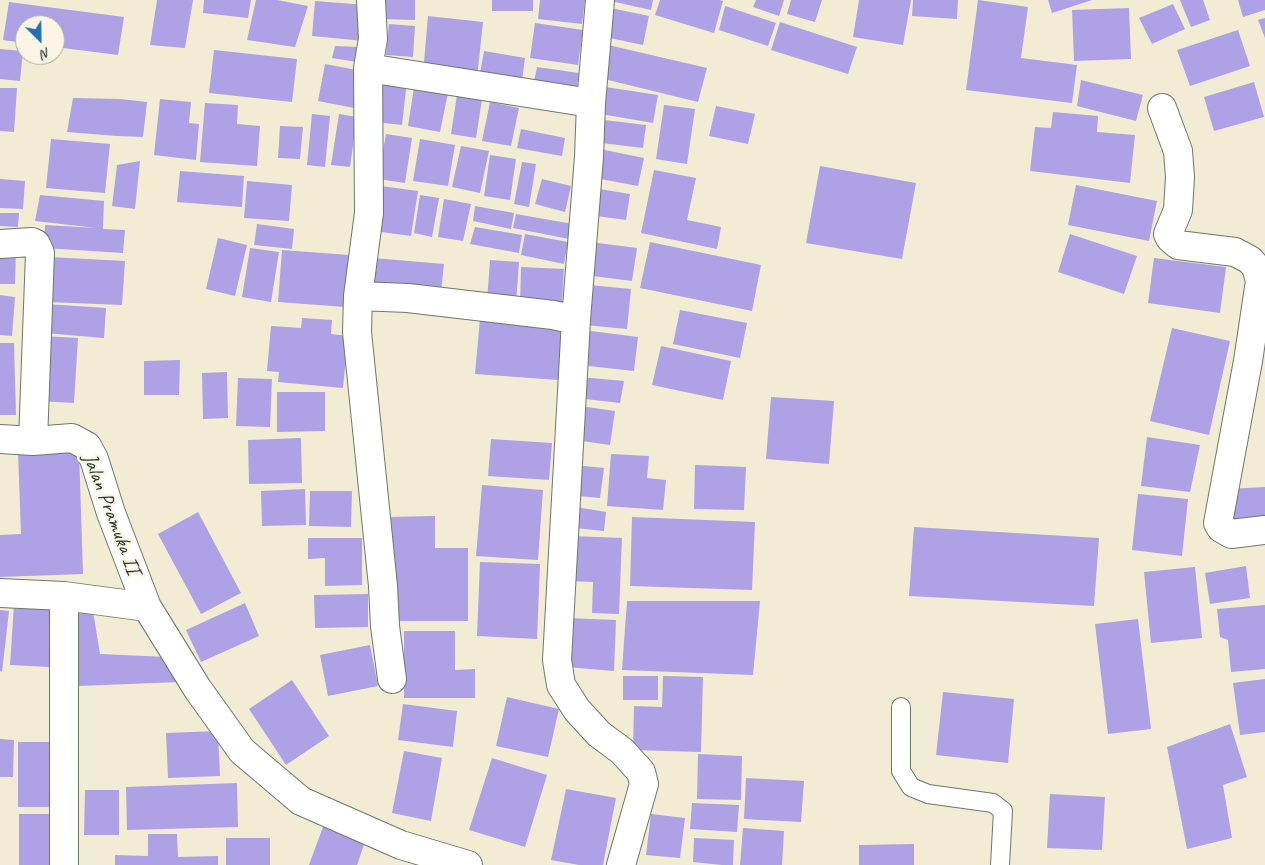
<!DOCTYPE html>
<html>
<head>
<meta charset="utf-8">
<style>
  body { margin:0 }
  #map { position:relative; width:1265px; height:865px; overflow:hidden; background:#f3ecd4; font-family:Caveat,sans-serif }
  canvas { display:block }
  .north { position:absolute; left:15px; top:15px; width:50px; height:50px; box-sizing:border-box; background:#fcf5e5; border:1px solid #a4ab9e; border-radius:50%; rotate:157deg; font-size:14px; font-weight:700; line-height:20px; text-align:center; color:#1f3d34 }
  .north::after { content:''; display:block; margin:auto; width:18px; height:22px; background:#1f6fb2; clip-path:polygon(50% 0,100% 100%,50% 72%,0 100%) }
</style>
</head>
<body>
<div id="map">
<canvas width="1265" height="865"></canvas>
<div class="north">N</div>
</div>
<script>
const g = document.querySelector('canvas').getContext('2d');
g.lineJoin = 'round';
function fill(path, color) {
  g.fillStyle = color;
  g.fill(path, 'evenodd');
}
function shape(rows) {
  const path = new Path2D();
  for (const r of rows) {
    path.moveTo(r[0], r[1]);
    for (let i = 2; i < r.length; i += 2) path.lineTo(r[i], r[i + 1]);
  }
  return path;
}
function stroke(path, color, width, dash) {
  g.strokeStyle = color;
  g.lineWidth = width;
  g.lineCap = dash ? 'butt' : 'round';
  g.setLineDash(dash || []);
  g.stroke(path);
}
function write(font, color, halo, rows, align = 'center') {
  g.font = font + ' Caveat,sans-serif';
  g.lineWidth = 5;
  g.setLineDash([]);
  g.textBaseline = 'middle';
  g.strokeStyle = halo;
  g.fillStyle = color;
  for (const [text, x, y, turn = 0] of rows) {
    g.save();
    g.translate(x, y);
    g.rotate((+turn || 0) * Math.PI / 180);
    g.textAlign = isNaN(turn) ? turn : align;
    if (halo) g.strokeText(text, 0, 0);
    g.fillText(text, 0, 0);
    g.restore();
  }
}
const building = shape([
  [157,0,193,0,185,48,150,45],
  [204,0,251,0,248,18,203,13],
  [256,0,277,0,308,6,295,47,247,40],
  [379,0,415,0,415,20,379,19],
  [492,0,533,0,533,11,492,11],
  [540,0,585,0,582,24,538,19],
  [606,0,653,0,651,10],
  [660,0,719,0,723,1,714,33,655,15],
  [756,0,784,0,779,16,753,7],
  [791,0,822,0,815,22,787,14],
  [859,0,911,0,903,45,853,37],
  [913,0,958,0,957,19,912,16],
  [978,0,1028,7,1021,58,1077,65,1072,103,966,90],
  [1048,0,1092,0,1052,13],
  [1180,0,1203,0,1210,20,1191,27],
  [1238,0,1265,0,1265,10,1243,17],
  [315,1,367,5,364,41,312,36],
  [9,2,124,17,118,55,55,47,55,25,25,25,25,43,3,40],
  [1173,4,1185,29,1152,44,1139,18],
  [725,6,776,23,768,46,719,30],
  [606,7,649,16,643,45,600,36],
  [1129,8,1131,59,1074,61,1072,10],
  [428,16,483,22,477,78,423,73],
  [1265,18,1265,38,1258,20],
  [780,22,857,47,848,74,771,50],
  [535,23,583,30,578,65,530,58],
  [389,24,415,26,413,57,386,55],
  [1238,30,1250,66,1190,86,1177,50],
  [604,44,707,68,698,102,596,77],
  [335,46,361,47,357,62,332,58],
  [0,49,23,51,20,81,0,79],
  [214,50,297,59,292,102,209,93],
  [484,51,525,58,522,81,480,74],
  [325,64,362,71,354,108,318,101],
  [537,67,579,73,575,97,532,91],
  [380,78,407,81,402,125,375,122],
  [1081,80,1143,95,1136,121,1077,106],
  [415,81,449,88,440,132,408,126],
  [1254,82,1264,117,1214,131,1204,97],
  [599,86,658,95,653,123,595,113],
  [0,88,17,88,14,132,0,131],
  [457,95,482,99,476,138,451,134],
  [73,98,120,99,147,102,143,137,117,136,67,132],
  [160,99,191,102,189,123,199,124,196,160,154,155],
  [490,102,519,108,511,146,482,141],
  [205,103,238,105,237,124,260,126,257,166,200,162],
  [664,105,695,109,687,164,656,159],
  [716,106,755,114,748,144,709,136],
  [1053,112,1098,116,1097,132,1135,135,1130,183,1030,171,1035,127,1051,128],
  [312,114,330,116,325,167,307,165],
  [339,114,357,117,350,167,331,165],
  [596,119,646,125,643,148,593,142],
  [280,126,303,127,300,159,278,158],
  [521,129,565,138,562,156,517,148],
  [386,134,412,138,405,183,378,179],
  [51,139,110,144,105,193,46,188],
  [420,139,455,145,448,186,413,181],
  [461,146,489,151,480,193,452,187],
  [595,148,644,158,638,186,590,177],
  [490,155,516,159,510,200,484,196],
  [140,161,135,209,112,206,117,165],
  [522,162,536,164,529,207,514,204],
  [820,166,916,183,902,259,806,243],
  [654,170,696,178,687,220,721,227,717,249,641,233],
  [180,171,244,176,242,207,177,202],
  [0,179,25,181,23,209,0,208],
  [542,179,571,186,565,212,535,204],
  [247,181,292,185,289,221,244,218],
  [1076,185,1157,201,1149,241,1068,225],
  [381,186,418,191,411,236,374,231],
  [593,188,630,194,626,220,589,215],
  [40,195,104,201,103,229,125,230,123,253,44,248,45,225,96,228,35,221],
  [420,195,439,198,432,237,414,233],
  [444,199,471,204,463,241,438,237],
  [475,206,514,213,511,229,473,221],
  [0,213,19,213,18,227,0,226],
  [516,214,573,224,569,239,513,228],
  [257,224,294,229,292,249,254,245],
  [475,227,522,235,519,253,470,244],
  [525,234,568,242,564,264,521,255],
  [1070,234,1137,256,1124,294,1058,272],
  [218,238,247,245,235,296,206,289],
  [590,242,637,248,632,281,585,275],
  [650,242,761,265,752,311,640,288],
  [250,248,279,252,271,302,242,297],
  [16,250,15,284,0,284,0,251],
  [282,250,349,255,345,307,278,302],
  [50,257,125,261,122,305,48,302],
  [373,258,444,264,441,292,373,287],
  [1154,258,1226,267,1220,313,1148,303],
  [490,260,519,262,516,304,487,301],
  [521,267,564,269,562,302,520,305],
  [589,285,631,289,627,329,585,325],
  [0,295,15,297,12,336,0,335],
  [46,304,106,308,104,338,44,333],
  [680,310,747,323,740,358,673,344],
  [302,318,332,320,331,334,348,336,343,388,278,382,279,372,267,371,271,326,301,328],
  [480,319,563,327,558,380,475,374],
  [1172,328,1230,341,1209,435,1150,421],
  [583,330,638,337,634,371,579,365],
  [42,336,78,338,74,403,38,401],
  [0,343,14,343,16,415,0,415],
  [661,346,731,361,723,400,652,385],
  [180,360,179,395,144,395,144,361],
  [227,372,228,418,203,419,202,373],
  [580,377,624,381,620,403,577,398],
  [238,378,272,379,270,427,236,426],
  [277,392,325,392,325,431,277,432],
  [771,397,834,401,829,464,766,459],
  [580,406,615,411,610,445,575,440],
  [1147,437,1200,445,1190,492,1141,486],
  [301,438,302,483,249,484,248,440],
  [491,439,552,443,549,480,488,476],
  [79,449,83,574,0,577,0,535,21,534,18,452],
  [611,454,649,456,647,478,666,480,663,510,607,506],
  [574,465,604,468,600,498,567,495],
  [695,465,746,467,744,510,694,509],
  [482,485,543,490,538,560,476,556],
  [1265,487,1265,524,1230,525,1228,489],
  [305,489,306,525,262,526,261,491],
  [310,491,352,491,351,527,309,526],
  [1138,494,1188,499,1182,556,1132,550],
  [570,506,606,512,604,531,566,527],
  [198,512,241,593,201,614,158,534],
  [435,516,435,548,468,548,468,621,387,621,388,517],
  [632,517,755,522,752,590,630,586],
  [914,527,1099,538,1094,606,909,596],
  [572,536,622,538,619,614,592,613,593,582,570,581],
  [308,538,362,538,362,585,325,586,325,558,308,559],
  [480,562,540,564,537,639,477,636],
  [1246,566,1250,598,1210,604,1205,573],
  [1195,567,1202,638,1151,643,1144,572],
  [368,594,368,627,315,628,314,595],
  [627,601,760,601,753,675,622,670],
  [245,603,259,636,201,662,186,630],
  [14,604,53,606,49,667,10,665],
  [1265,605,1265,669,1231,672,1228,640,1220,637,1217,609],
  [72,609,93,611,100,654,167,657,180,682,78,686],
  [0,610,9,611,2,672,0,671],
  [567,618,616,620,614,671,567,667],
  [1138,619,1151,729,1108,734,1095,624],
  [404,631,455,631,455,670,475,669,475,698,404,698],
  [370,645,378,686,328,696,320,655],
  [623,676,658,676,658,700,623,700],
  [663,676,703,677,701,752,633,750,634,706,662,707],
  [1265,679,1265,732,1240,735,1233,683],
  [292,680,329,736,286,765,249,709],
  [943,692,1014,699,1008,763,936,755],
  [507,697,559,709,548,757,496,746],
  [403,704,457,711,453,747,398,740],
  [1230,724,1247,777,1223,785,1232,838,1187,849,1167,747],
  [218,731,220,776,168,778,166,733],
  [0,739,14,740,13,777,0,777],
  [18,742,57,742,57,807,18,807],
  [404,751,442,758,431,821,392,813],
  [698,754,742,756,741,800,697,799],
  [492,758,547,775,525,847,469,830],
  [746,778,804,781,801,822,744,819],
  [237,783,238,827,127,830,126,787],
  [566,789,616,798,603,865,579,865,551,860],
  [85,790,119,790,119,835,84,835],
  [1050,794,1105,797,1102,850,1047,848],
  [692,803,739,805,737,832,690,829],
  [19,814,57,814,57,865,19,865],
  [651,814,685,818,680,858,646,855],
  [324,824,366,839,357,865,309,865],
  [743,828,784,831,782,865,740,865],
  [148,834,177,834,178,857,218,856,218,865,115,865,115,855,148,856],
  [226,838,270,838,270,865,226,865],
  [694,838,734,840,733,865,722,865,693,862],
  [914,844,914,865,859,865,859,845]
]);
const lane = shape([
  [901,707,901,771,911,787,928,794,993,803,1003,811,1000,865]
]);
const street = shape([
  [371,0,373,39,368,68,369,213,358,296,357,332,383,586,385,626,392,679],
  [600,0,591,103,589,157,576,320,557,660,561,685,577,710,599,734,622,751,641,772,644,784,621,865],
  [368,68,591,103],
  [1162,108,1178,151,1180,177,1178,210,1168,234,1170,238,1178,245,1235,252,1250,260,1256,267,1260,281,1248,361,1218,523,1221,528,1231,534,1265,530],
  [0,244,32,242,36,244,40,253,33,441],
  [358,296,408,298,553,315,576,320],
  [0,439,33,441,72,438,87,446,94,459,111,513,147,607,197,688,242,751,301,801,401,845,468,865],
  [0,593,64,596,147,607],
  [64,865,64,596]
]);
const streetNames = [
  ["Jalan Pramuka II",111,514,69]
];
fill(building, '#aea1e6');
stroke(lane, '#697a6c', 20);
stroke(street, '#697a6c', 30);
stroke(lane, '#fff', 18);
stroke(street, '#fff', 28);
write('21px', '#1f3d34', '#fcf5e5', streetNames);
</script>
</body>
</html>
